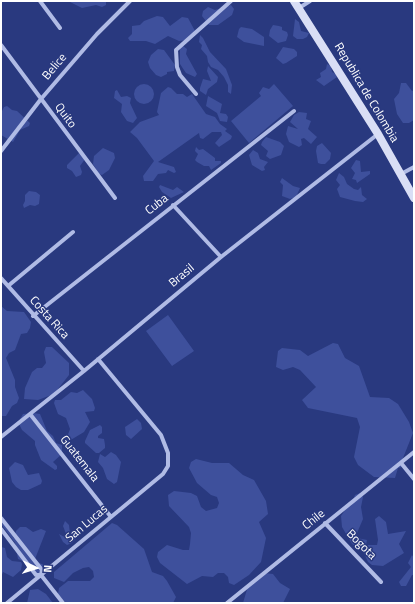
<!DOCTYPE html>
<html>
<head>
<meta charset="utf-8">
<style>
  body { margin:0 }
  #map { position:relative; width:415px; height:604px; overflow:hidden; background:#29397f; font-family:"Titillium Web",sans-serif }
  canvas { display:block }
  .frame { position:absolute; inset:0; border:2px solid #fff; pointer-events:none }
  .north { position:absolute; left:16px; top:548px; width:40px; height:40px; -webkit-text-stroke:3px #29397f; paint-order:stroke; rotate:94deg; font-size:11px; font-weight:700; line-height:16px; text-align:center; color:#fff }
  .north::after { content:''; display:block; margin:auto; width:14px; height:18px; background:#fff; clip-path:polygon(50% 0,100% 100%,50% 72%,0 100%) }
</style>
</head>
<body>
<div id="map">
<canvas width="415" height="604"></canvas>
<div class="frame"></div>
<div class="north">N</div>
</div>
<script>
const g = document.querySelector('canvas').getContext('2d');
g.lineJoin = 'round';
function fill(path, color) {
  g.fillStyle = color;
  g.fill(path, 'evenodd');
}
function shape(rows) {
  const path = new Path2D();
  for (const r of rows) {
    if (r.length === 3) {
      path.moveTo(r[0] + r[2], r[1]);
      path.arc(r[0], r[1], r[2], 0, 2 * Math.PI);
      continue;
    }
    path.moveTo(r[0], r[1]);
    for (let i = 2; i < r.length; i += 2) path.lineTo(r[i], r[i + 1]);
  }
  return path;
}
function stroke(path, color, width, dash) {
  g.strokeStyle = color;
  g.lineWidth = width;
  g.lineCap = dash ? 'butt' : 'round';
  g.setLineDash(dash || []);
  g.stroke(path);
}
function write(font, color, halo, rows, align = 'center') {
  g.font = font + ' "Titillium Web",sans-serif';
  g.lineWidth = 3;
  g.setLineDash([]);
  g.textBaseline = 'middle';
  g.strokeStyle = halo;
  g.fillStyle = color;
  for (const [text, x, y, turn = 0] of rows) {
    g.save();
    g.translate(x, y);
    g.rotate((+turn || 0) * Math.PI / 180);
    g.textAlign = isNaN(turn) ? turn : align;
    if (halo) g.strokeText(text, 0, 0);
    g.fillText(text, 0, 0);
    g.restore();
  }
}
const green = shape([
  [68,1,106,1,106,5,102,7,96,5,82,8],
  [231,5,234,9,232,15,218,25,209,25,202,16,203,11,208,7,215,10],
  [157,16,163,17,170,26,182,17,188,18,195,31,188,40,179,41,168,36,155,44,146,41,130,41,128,38,132,34,132,26,140,25,144,21],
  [295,19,299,22,301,31,309,33,307,37,303,39,297,39,293,36],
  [273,25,279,26,282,27,282,30,287,32,288,35,286,41,278,43,269,36,270,30],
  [241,27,252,29,264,37,264,46,244,42,237,37,239,29],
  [200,35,203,38,210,52,226,69,232,85,231,94,228,92,228,85,224,77,218,70,211,67,208,62,207,56,201,49,202,45,199,42],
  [180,46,183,46,187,49,186,54,197,74,195,77,186,73,180,64],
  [283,47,294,49,297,52,297,56,286,63,283,64,276,58],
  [158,49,164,50,175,65,174,71,167,72,167,74,161,77,156,75,150,68,148,62,151,55],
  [327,64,331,66,332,72,336,74,337,77,324,86,316,80,321,77,320,73,326,69],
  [208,66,218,77,217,82,208,89,206,95,200,91,200,88,203,79,211,81,207,71],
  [401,83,406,83,412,91,414,90,414,120,409,123,403,123,397,114,394,99,399,93],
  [144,94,10],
  [274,84,293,106,249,143,231,121,261,96,259,93,263,87,269,89],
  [168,87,171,88,177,94,183,94,187,97,192,94,206,114,215,117,220,124,227,129,225,131,232,136,231,139,219,147,215,143,222,135,221,132,212,132,203,139,200,138,199,133,158,162,174,167,176,172,174,173,168,170,166,173,158,174,153,181,144,181,143,176,154,161,137,138,130,132,140,122,159,115,157,112,161,93],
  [117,90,121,97,127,96,131,98,130,103,137,118,133,123,127,121,121,112,122,104,114,98,115,91],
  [208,96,222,104,220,113,226,114,228,117,227,122,220,121,217,113,206,106],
  [7,106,12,110,17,111,30,123,29,126,20,130,13,142,1,135,1,113,4,107],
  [299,112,307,113,306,119,311,121,308,129,317,137,311,144,304,138,301,139,302,145,299,147,289,142,286,134,288,126,298,129,290,122,294,115],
  [266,137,280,142,284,146,281,155,270,159,266,156,268,151,261,145,262,142],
  [322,143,331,153,330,159,325,164,321,164,318,163,316,151,317,146],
  [196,147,199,150,203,149,215,158,215,161,221,161,221,163,211,170,209,166,204,166,197,162,195,160,198,154,195,151],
  [103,148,114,153,115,158,109,170,102,175,99,174,93,164,94,156],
  [253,150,258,153,260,159,268,162,264,167,265,170,262,171,252,165,249,155],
  [79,153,81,154,85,159,80,166,82,172,81,175,76,177,72,171,67,168,67,165],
  [356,160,360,161,361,172,370,171,370,174,357,183,356,180,352,179,355,173,351,168],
  [339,173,344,177,347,184,354,189,358,190,361,187,362,195,367,199,363,202,355,201,340,197,337,189,340,185,336,180],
  [282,178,293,186,300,188,296,197,290,199,282,196,283,185,280,182],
  [160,185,173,190,177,187,184,192,171,198,162,192,159,187],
  [29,191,36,192,40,195,39,204,35,206,30,205,24,208,23,205,25,201,25,195],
  [1,306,7,311,24,312,31,322,30,328,27,333,21,334,15,350,9,353,6,358,15,380,15,387,19,398,17,403,12,406,6,416,1,416],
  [168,315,194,351,172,366,146,331],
  [333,343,338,344,345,358,359,366,370,397,389,398,398,404,409,422,413,433,401,463,402,467,398,468,395,478,374,477,358,465,354,457,360,427,357,418,308,408,302,400,316,387,300,370,293,367,283,370,276,367,278,351,282,348,300,350,308,356],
  [46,347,52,347,69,363,69,375,54,394,38,400,24,399,25,388,32,372,37,368,42,368,46,363,44,352],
  [83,390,92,399,95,408,94,411,85,412,90,422,84,432,69,441,66,440,70,429,66,418,58,414,54,403,55,400,61,400,71,392,77,393],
  [33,413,40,414,47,431,53,436,56,443,62,445,62,454,53,462,57,466,57,469,55,470,41,460,35,445,35,441,22,430,19,424,20,419,23,414],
  [137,419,141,423,142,429,131,439,126,435,125,427],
  [100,425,102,427,102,433,98,436,98,438,104,439,105,445,105,448,99,453,96,453,85,443,85,441,90,430],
  [111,452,116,455,121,462,117,482,114,484,107,479,103,468,98,462,100,454,105,457],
  [196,459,212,463,229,463,243,475,254,480,266,501,268,514,259,522,266,538,261,562,249,575,234,585,229,583,228,577,224,573,218,573,213,577,202,576,187,584,160,563,157,557,158,552,167,545,183,550,189,550,190,544,191,533,189,527,169,506,168,495,174,491,191,493,197,496,201,507,206,511,217,508,219,503,217,497,211,495,197,483,189,468,191,462],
  [15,462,23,465,28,475,39,473,42,481,41,484,28,490,21,490,16,487,12,482,9,468],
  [360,493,363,497,361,507,363,519,357,533,357,538,367,540,366,545,377,545,378,540,375,519,379,516,386,522,388,534,406,531,399,544,404,553,383,566,372,565,368,562,364,553,366,546,357,547,352,544,342,527,341,516,347,507,351,506,355,495],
  [1,521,14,538,16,531,20,527,26,527,33,532,41,529,46,531,35,559,36,562,48,566,47,572,42,577,37,575,32,565,18,559,15,543,1,524],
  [65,521,69,525,70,534,78,536,72,543,67,545,63,542,59,534,68,539,63,526],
  [112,523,117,525,144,549,152,572,163,576,167,581,176,597,173,603,66,603,58,594,59,588,68,581,90,581,94,577,93,571,89,567,83,568,73,573,64,582,54,578,54,572],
  [1,547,5,548,7,557,12,561,21,562,22,564,21,570,13,577,3,572,1,577],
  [412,555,414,558,414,575,412,575,406,586,401,586,399,582,411,567,408,563],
  [264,573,273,574,280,583,290,589,283,603,243,603,248,586],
  [38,589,46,594,53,603,27,603,30,590]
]);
const street = shape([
  [40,1,60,28],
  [299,8,310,1],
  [1,45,115,198],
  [196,94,180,75,177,67,176,50,231,1],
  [1,151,41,99,97,34,130,1],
  [401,174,414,167],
  [173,205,221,257],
  [1,278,84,371],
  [8,286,73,232],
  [33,316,294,111],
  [30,414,111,517],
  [1,437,84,371,221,257,378,134],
  [401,463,414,479],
  [1,518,42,570,41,575],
  [325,523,381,582],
  [1,529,36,575,41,575],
  [41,575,63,603],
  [7,603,163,474,168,466,168,453,161,435,98,359],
  [227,603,414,452]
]);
const secondary = shape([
  [294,1,378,134,414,198]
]);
const streetNames = [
  ["Belice",55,67,-50],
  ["Republica de Colombia",366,93,59],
  ["Quito",65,116,53],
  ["Cuba",157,205,-38],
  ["Brasil",182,276,-40],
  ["Costa Rica",49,318,48],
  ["Guatemala",79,459,52],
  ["Chile",314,520,-39],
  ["San Lucas",87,524,-40],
  ["Bogota",361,545,45]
];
fill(green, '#3e509c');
stroke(street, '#b0bbe5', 4);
stroke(secondary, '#d9def5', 8);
write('12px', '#fff', '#29397f', streetNames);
</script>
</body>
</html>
